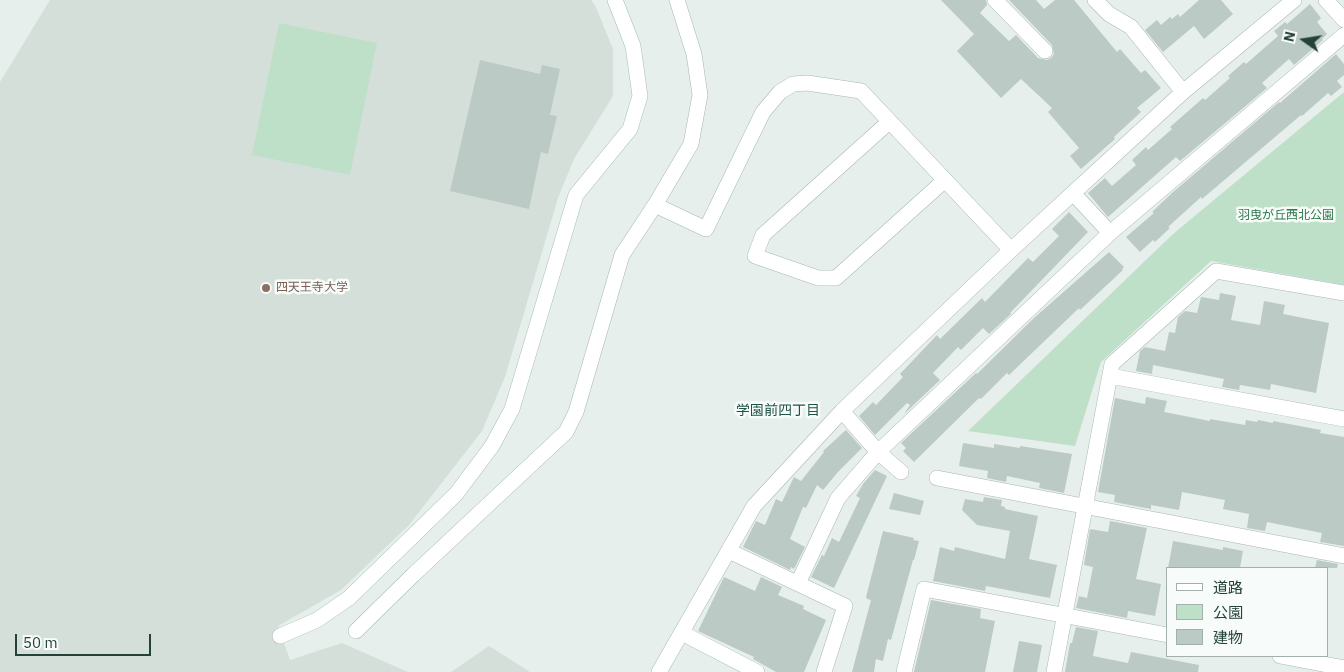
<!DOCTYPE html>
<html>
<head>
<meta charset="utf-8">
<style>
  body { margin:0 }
  #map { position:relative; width:1344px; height:672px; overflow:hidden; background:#e6efeb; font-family:"IBM Plex Sans","Noto Sans JP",sans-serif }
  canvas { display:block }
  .legend { position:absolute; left:1166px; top:567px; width:162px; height:90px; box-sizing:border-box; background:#f7fbf9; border:1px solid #a3b1ad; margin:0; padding:6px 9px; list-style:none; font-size:15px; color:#24423a }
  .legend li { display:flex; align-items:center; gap:10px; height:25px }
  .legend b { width:25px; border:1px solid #a3b1ad }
  .north { position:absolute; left:1279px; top:15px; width:50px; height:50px; -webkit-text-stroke:4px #f7fbf9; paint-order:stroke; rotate:283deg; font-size:14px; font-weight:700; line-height:20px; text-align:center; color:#24423a }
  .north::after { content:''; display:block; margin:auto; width:18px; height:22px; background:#24423a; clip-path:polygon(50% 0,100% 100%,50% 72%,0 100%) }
  .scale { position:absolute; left:15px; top:634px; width:136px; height:22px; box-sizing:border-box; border:2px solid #24423a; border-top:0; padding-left:6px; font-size:15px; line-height:18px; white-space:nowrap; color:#24423a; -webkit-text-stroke:4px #f7fbf9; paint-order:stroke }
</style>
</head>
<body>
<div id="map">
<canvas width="1344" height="672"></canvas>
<ul class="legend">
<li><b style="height:6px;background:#fff"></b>道路</li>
<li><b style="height:14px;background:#bfe0c8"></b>公園</li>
<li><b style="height:14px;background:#bbcac4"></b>建物</li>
</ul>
<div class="north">N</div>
<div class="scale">50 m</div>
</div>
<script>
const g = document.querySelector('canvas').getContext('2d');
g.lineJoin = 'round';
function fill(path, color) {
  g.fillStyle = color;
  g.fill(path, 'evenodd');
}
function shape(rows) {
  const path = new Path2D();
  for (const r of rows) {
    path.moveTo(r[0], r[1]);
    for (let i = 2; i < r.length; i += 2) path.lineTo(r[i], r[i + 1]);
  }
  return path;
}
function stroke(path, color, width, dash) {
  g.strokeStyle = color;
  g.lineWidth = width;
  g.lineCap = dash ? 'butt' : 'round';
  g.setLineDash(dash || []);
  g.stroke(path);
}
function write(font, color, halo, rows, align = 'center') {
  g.font = font + ' "IBM Plex Sans","Noto Sans JP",sans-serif';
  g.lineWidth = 5;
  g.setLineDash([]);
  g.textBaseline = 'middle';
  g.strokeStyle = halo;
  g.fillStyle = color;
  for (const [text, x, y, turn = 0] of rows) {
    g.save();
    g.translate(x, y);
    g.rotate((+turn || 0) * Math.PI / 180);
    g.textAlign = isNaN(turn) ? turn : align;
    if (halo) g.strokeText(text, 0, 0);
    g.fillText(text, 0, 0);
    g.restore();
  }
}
const built = shape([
  [50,0,591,0,595,5,613,49,613,96,574,159,558,198,505,377,482,431,409,525,341,590,278,626,290,660,342,643,408,672,0,672,0,82],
  [489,646,530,672,451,672]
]);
const green = shape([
  [279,23,377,43,350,175,252,155],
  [1344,92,1344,285,1211,261,1101,362,1075,446,968,431,1173,234]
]);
const building = shape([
  [941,0,986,0,987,5,980,13,1009,41,1016,35,1038,58,1047,60,1051,58,1054,54,1052,45,1009,0,1036,0,1044,9,1055,0,1074,0,1117,52,1120,49,1141,73,1145,70,1161,88,1137,108,1141,112,1114,137,1115,139,1081,169,1070,156,1079,148,1048,112,1052,108,1021,79,1001,98,957,51,974,34],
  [1199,0,1221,0,1233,14,1204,39,1194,26,1163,52,1145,30,1157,20,1161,25,1170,17,1172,19,1178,14,1180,17],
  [1310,4,1321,18,1317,22,1327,34,1322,39,1323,40,1294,65,1289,59,1262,83,1267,88,1180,161,1176,157,1108,217,1088,193,1105,178,1112,186,1136,165,1132,160,1146,147,1148,150,1172,129,1170,127,1186,113,1203,98,1205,100,1230,78,1228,76,1244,62,1246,64,1278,36,1274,31,1285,22,1287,24],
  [1336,54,1344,64,1344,75,1337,81,1342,87,1331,96,1328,93,1302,116,1301,115,1202,199,1201,197,1168,227,1170,228,1155,242,1153,240,1140,252,1126,237,1154,213,1152,212,1172,193,1279,102,1280,103],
  [480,60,540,74,542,65,560,69,550,115,557,116,548,154,541,152,529,209,450,191],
  [1069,212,1088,232,1010,313,1011,314,989,334,983,328,961,350,958,347,933,373,940,380,904,414,910,405,907,403,875,435,859,416,873,402,876,405,903,377,900,374,937,335,940,339,982,298,985,302,1028,258,1033,262,1059,236,1052,229],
  [1109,252,1124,267,1122,269,1123,270,1080,310,1079,308,1009,375,1007,373,981,399,979,398,914,462,903,451,906,448,901,443,976,373,977,374,1034,318],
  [1220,293,1236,296,1231,320,1260,325,1264,301,1285,305,1283,314,1329,323,1316,393,1271,384,1270,390,1240,385,1239,390,1222,387,1224,379,1153,365,1152,374,1136,371,1140,351,1145,347,1165,351,1169,332,1175,333,1178,317,1185,311,1197,313,1201,297,1219,300],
  [1146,397,1167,401,1164,412,1210,421,1210,419,1245,425,1246,420,1257,422,1258,420,1273,423,1273,421,1321,430,1320,433,1344,437,1344,546,1320,542,1322,533,1267,522,1265,531,1247,528,1249,514,1223,509,1225,500,1182,492,1179,510,1151,505,1151,509,1114,502,1115,495,1098,492,1115,398,1145,404],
  [846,430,862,448,838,472,823,490,817,485,806,508,803,507,790,539,805,547,794,569,791,567,790,570,743,547,756,521,765,525,776,499,782,502,794,477,801,481,824,452,823,451],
  [963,443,994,448,994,444,1020,448,1020,446,1072,454,1064,493,1039,488,1040,483,1007,476,1006,482,987,478,988,471,959,466],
  [875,470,887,476,834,588,811,577,822,555,824,556,832,538,839,542,860,498,856,496,863,484],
  [894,493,924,501,920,515,889,509],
  [984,497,1002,500,1001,506,1005,507,1005,509,1038,516,1029,559,1057,565,1050,598,986,586,985,591,933,581,940,547,954,551,955,547,1005,559,1010,531,977,525,962,510,965,499,983,502],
  [1110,521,1147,528,1136,579,1161,584,1155,616,1128,611,1127,618,1076,608,1079,596,1087,598,1093,567,1084,565,1090,529,1108,532],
  [883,531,914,538,913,540,919,541,914,560,913,560,891,640,888,639,883,661,876,659,874,672,852,672,871,600,867,599,866,597],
  [1173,541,1223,550,1223,547,1243,551,1240,568,1168,568],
  [1317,560,1338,564,1337,568,1315,568],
  [724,577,755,591,761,577,782,587,778,595,804,606,803,609,826,620,804,672,776,672,753,659,754,657,698,631],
  [931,600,981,609,980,618,995,621,985,672,914,672],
  [1076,627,1098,631,1093,656,1128,663,1131,652,1199,665,1198,672,1065,672,1070,643,1072,643],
  [1019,641,1042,645,1037,672,1013,672]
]);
const street = shape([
  [995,0,1045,51],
  [1095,0,1109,14,1131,27,1183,92],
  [1326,0,1344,20],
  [889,122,763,235,755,256,818,278,836,278,945,180],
  [1073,193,1110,233],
  [655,205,706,229,763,112,780,92,793,84,807,83,861,91,1011,250],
  [1110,376,1344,419],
  [842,411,878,452,901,472],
  [937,478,1344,556],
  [729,551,845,606,824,672],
  [798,583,838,498,878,452,1110,233,1344,35],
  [356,631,413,575,566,432,576,412,622,255,655,205,691,144,700,95,694,54,677,0],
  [682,633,757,672],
  [1280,656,1344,668],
  [659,672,754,506,842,411,1011,250,1183,92,1294,0],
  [904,672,924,589,1168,635],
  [1054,672,1112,364,1216,271,1344,293]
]);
const secondary = shape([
  [280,636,317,620,349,598,456,494,492,446,512,409,576,195,630,129,640,96,633,46,615,0]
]);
const markers = [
  [266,288,5,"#8d6e63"]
];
const parkNames = [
  ["羽曳が丘西北公園",1286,216]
];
const educationNames = [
  ["四天王寺大学",276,288]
];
const neighbourhoodNames = [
  ["学園前四丁目",778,411]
];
fill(built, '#d4dfda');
fill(green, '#bfe0c8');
fill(building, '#bbcac4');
stroke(street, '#a8b8b2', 16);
stroke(secondary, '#a4bbb3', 16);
stroke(street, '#fff', 15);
stroke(secondary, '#fff', 15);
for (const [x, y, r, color] of markers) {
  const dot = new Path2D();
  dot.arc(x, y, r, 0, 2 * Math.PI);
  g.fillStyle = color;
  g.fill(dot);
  stroke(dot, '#f7fbf9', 2);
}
write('12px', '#2d7a4b', '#f7fbf9', parkNames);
write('12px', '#785e54', '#f7fbf9', educationNames, 'left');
write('14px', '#1f5548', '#f7fbf9', neighbourhoodNames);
</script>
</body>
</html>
